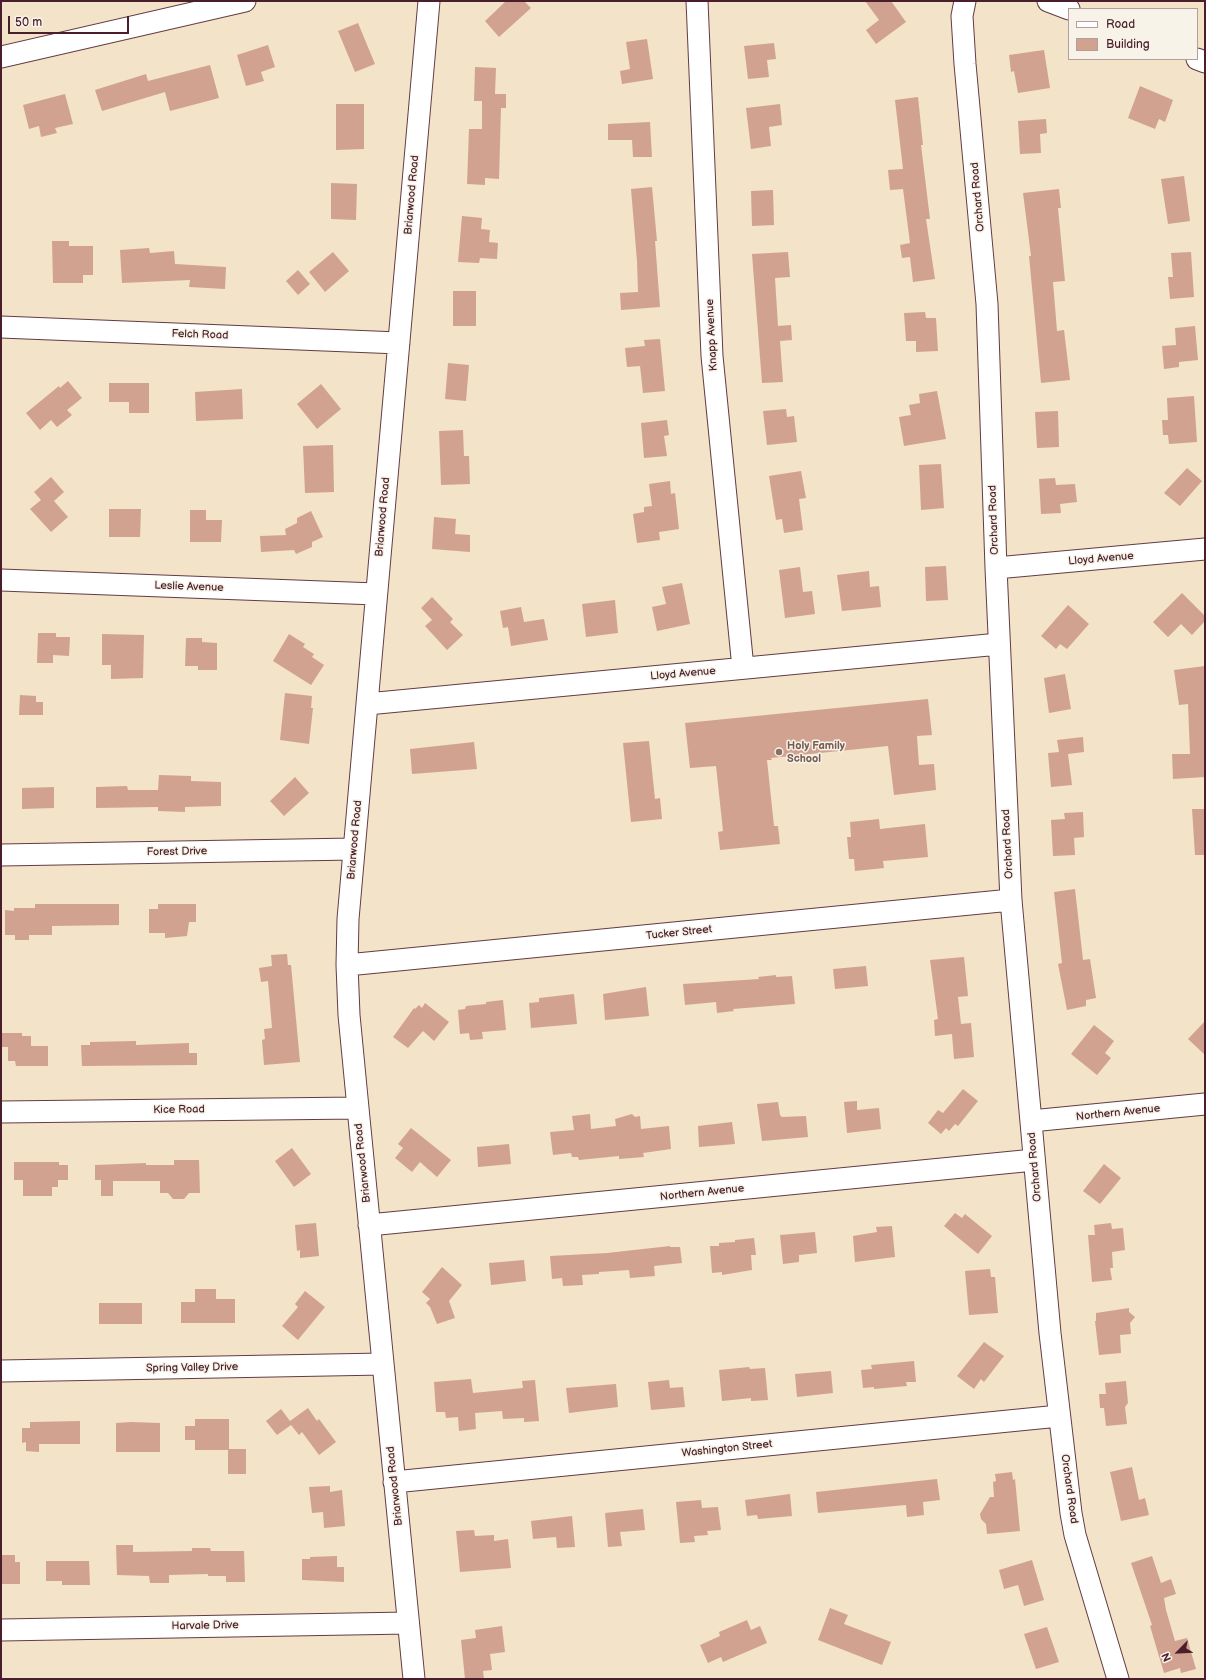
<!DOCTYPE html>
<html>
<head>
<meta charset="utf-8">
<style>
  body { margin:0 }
  #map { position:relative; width:1206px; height:1680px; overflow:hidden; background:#f2e3c9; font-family:"Balsamiq Sans",sans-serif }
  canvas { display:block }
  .frame { position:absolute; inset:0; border:2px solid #4a1f2b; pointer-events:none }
  .legend { position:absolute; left:1068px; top:8px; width:130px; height:52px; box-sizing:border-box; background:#f7f3e8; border:1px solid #b29e9c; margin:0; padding:5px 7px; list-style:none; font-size:12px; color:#4a1f2b }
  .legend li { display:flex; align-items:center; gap:8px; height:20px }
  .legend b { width:20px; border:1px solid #b29e9c }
  .north { position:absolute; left:1158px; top:1632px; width:40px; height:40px; -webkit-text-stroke:3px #f7f3e8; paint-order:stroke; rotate:246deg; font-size:11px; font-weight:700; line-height:16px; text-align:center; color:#4a1f2b }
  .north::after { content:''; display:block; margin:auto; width:14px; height:18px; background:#4a1f2b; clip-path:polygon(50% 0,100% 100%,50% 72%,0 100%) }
  .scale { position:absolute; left:8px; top:16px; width:121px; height:18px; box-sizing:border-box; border:2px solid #4a1f2b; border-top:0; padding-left:5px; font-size:12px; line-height:14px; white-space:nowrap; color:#4a1f2b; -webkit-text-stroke:3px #f7f3e8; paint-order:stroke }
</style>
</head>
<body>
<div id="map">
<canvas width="1206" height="1680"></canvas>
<div class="frame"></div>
<ul class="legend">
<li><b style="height:5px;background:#fff"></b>Road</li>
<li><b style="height:11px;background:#d2a290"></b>Building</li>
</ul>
<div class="north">N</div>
<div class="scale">50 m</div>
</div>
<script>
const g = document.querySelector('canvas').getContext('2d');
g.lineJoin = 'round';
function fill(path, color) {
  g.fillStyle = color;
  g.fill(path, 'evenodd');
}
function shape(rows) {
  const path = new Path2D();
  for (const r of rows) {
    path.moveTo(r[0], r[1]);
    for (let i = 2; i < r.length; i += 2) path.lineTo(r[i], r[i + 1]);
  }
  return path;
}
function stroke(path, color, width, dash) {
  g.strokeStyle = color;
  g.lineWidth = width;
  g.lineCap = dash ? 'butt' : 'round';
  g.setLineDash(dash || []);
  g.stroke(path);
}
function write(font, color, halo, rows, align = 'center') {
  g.font = font + ' "Balsamiq Sans",sans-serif';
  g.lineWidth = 3;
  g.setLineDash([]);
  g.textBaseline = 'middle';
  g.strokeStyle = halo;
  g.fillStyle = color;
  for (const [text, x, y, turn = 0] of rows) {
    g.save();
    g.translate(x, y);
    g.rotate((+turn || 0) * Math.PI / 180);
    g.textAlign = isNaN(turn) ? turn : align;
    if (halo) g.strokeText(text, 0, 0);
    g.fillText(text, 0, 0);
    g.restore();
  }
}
const building = shape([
  [506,1,524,1,531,8,499,37,485,21],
  [865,1,891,1,906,22,876,44,866,30,879,20],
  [358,23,375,64,355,72,338,31],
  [647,39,653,79,622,84,620,71,630,69,626,42],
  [774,43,776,59,767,60,769,77,748,79,744,46],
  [268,45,275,67,261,72,264,81,246,86,237,55],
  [1044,50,1050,88,1018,93,1014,71,1011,72,1009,55],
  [210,65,219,98,170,111,165,92,102,111,95,90,146,74,148,81],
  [475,67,496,68,495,94,506,94,506,108,501,108,499,179,485,178,485,185,467,184,469,129,482,129,482,101,474,101],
  [1140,86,1173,100,1165,122,1159,119,1155,129,1128,118],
  [65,94,73,124,55,128,57,133,41,137,39,126,29,129,23,105],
  [918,97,923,145,921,145,930,219,926,219,935,279,913,282,910,257,902,258,900,245,910,243,903,189,890,190,888,170,903,169,895,100],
  [336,104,364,104,364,149,336,150],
  [780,104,782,125,769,127,771,146,751,149,746,108],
  [1046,119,1047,133,1040,134,1041,153,1020,154,1018,121],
  [650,122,652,157,633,157,632,140,608,140,608,124],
  [1184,176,1190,221,1168,224,1161,179],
  [331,183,357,184,356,220,331,219],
  [652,187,657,241,655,241,660,307,621,310,620,293,638,292,637,261,631,189],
  [1059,189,1061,208,1058,208,1065,281,1053,282,1057,331,1064,330,1070,380,1041,383,1029,256,1031,256,1023,193],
  [773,190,774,225,752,226,751,191],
  [462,216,482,218,481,229,490,230,489,242,498,243,497,259,480,258,479,263,458,262],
  [52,241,69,241,69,246,93,246,93,275,83,275,83,283,53,283],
  [149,248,150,253,174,251,175,264,226,267,225,289,189,287,190,280,122,283,120,250],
  [333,252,349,271,325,292,309,272],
  [788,252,790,277,775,278,778,326,791,325,792,340,780,341,783,382,762,383,752,254],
  [1191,252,1194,297,1170,299,1168,277,1173,277,1171,253],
  [298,270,310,284,298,295,286,281],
  [453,291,476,291,476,326,453,326],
  [925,312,926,318,936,318,938,351,916,352,916,341,906,341,904,313],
  [1195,326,1198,360,1179,362,1179,367,1164,369,1162,346,1176,345,1175,328],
  [660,339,665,391,643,393,640,366,627,367,625,348,645,346,644,340],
  [448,363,469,365,466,401,445,399],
  [68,381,82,398,67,410,72,415,57,427,51,420,40,430,26,413,59,386,60,388],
  [109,383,149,383,149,413,129,413,129,402,109,402],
  [321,384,341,409,317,429,297,404],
  [242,389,243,419,196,421,195,392],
  [937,391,946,439,904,446,899,417,911,415,909,405,920,403,919,394],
  [1194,396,1197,442,1169,444,1168,435,1163,435,1162,420,1168,420,1167,398],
  [786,409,787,417,794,416,797,442,767,445,763,411],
  [1058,411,1059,447,1037,448,1035,412],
  [667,420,669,435,664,436,667,456,644,458,641,423],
  [463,430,464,456,469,456,470,484,441,485,439,431],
  [333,445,334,492,305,493,303,446],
  [941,464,944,508,921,510,919,465],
  [1187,468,1202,481,1180,506,1164,493],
  [801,471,806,498,799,499,803,530,784,533,782,519,776,520,769,476],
  [51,477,64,492,54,501,68,517,51,532,30,509,41,500,34,492],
  [1055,478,1056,485,1075,484,1077,502,1060,504,1061,513,1041,514,1039,479],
  [670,481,671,494,675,493,679,529,659,532,660,540,637,543,633,514,644,512,644,507,652,506,649,484],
  [109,509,141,509,140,537,109,537],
  [190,510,206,510,206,520,222,520,221,542,190,542],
  [311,511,323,537,312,542,312,547,296,554,294,550,261,552,260,536,286,535,285,529,297,523,297,518],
  [434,517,456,519,455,534,470,535,470,552,432,549],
  [946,566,948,600,926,601,925,567],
  [800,567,803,592,812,591,815,614,785,618,779,570],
  [869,571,870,587,879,586,881,607,842,611,837,575],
  [682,583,690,624,657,631,652,607,666,604,662,587],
  [1182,593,1205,616,1205,621,1192,635,1181,624,1168,637,1153,622],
  [432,597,453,619,450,622,463,635,447,650,425,626,432,620,421,608],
  [615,600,618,633,586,637,582,604],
  [1068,605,1089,624,1067,649,1060,644,1056,649,1041,636],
  [521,607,524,622,544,619,548,640,511,646,508,627,503,628,500,611],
  [38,633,56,633,56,637,70,637,69,656,53,655,53,663,37,663],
  [102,634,144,635,143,678,111,679,111,665,102,665],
  [289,634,305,644,303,647,314,654,312,657,324,665,311,685,273,661],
  [186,638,202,638,202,642,217,643,217,670,198,670,198,666,185,666],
  [1205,666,1205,777,1173,779,1172,754,1190,754,1188,704,1179,705,1174,670],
  [1065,674,1071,709,1049,713,1044,678],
  [285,693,312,696,311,708,313,708,309,744,280,740],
  [20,695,36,696,36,702,43,702,43,715,19,715],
  [928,699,932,735,917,736,919,765,934,764,936,790,894,795,888,746,771,758,772,760,767,760,774,826,778,826,780,844,720,850,718,832,723,831,716,766,690,768,685,723],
  [1083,737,1084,752,1068,754,1072,785,1051,787,1048,753,1059,752,1057,740],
  [649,741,655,799,660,798,662,819,631,822,623,743],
  [474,742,477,769,412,774,410,749],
  [159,775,191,776,191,781,221,782,221,806,185,807,185,812,158,811,158,807,96,808,96,787,127,786,128,790,158,790],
  [295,777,309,793,284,816,270,801],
  [54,787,54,808,22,809,22,788],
  [1192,809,1205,809,1205,855,1195,855],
  [1083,812,1084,837,1074,838,1075,855,1053,856,1051,820,1065,819,1064,813],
  [879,819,880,829,925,824,928,857,883,861,884,868,855,871,854,859,849,859,847,837,851,837,850,822],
  [1075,889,1083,960,1090,959,1096,998,1086,1000,1086,1006,1067,1010,1058,964,1062,963,1054,892],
  [35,904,119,904,119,925,52,926,52,935,29,935,29,940,15,940,15,935,5,935,5,910,14,911,14,908,35,908],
  [158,904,196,904,196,922,189,922,187,936,165,938,165,933,149,933,149,909,158,909],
  [287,954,288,965,291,965,300,1062,264,1065,262,1040,265,1039,264,1029,272,1028,268,981,261,982,259,968,272,966,271,955],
  [964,957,968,996,958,997,961,1024,971,1023,974,1057,954,1059,952,1034,935,1036,934,1020,938,1019,930,960],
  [866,966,868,986,835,989,833,969],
  [776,975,776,977,792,976,795,1004,733,1009,734,1011,717,1013,716,1002,685,1005,683,984,759,979,758,977],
  [646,987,649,1016,605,1020,603,994],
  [574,994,577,1024,531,1028,529,1003,539,1002,539,998],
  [503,1000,506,1030,482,1032,483,1039,470,1040,469,1033,460,1034,458,1010,465,1009,466,1006,486,1004,486,1002],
  [425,1003,449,1022,434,1041,423,1031,408,1048,393,1037,414,1008,415,1009,419,1005,422,1008],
  [1205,1021,1205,1055,1188,1039],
  [1094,1025,1114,1041,1105,1053,1111,1058,1097,1075,1071,1054],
  [1,1033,22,1033,22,1036,31,1036,31,1046,48,1046,48,1066,16,1066,15,1061,8,1061,8,1047,1,1047],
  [136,1041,136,1045,189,1043,189,1053,197,1053,197,1065,82,1066,81,1045,90,1045,90,1042],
  [963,1089,978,1101,958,1126,955,1124,949,1131,946,1128,941,1134,928,1123,938,1110,943,1113],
  [857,1101,857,1110,879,1108,881,1129,847,1133,844,1102],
  [778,1102,780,1115,782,1117,806,1116,808,1137,762,1141,757,1104],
  [590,1114,591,1129,616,1126,615,1119,632,1114,635,1117,640,1116,641,1129,669,1126,671,1149,643,1153,644,1157,619,1159,619,1156,579,1160,578,1157,572,1157,571,1153,553,1155,550,1132,574,1130,572,1116],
  [732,1122,735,1144,699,1147,698,1126],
  [411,1128,451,1160,437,1177,420,1162,412,1172,395,1158,403,1148,398,1144],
  [509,1144,511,1164,478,1167,477,1147],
  [292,1148,311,1174,294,1187,275,1161],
  [174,1160,199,1160,200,1193,189,1193,184,1199,173,1199,168,1193,160,1193,160,1181,113,1181,113,1196,101,1196,101,1180,95,1180,95,1165,146,1163,146,1165,174,1165],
  [14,1162,59,1162,59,1165,68,1165,68,1180,58,1180,58,1187,52,1187,52,1196,23,1196,23,1180,14,1180],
  [1104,1164,1121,1178,1100,1204,1083,1191],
  [955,1213,962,1218,965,1214,992,1236,978,1254,944,1226],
  [316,1223,319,1256,300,1258,300,1250,297,1251,295,1225],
  [1111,1223,1112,1229,1123,1228,1125,1250,1112,1252,1113,1268,1110,1268,1112,1280,1092,1282,1088,1235,1095,1235,1094,1225],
  [892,1226,895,1257,855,1262,853,1236,877,1232,876,1227],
  [815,1232,817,1253,799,1255,799,1262,783,1264,780,1235],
  [754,1238,756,1255,751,1255,752,1270,722,1275,722,1272,712,1273,710,1246,719,1246,719,1243,735,1242,735,1240],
  [670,1246,670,1247,680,1247,682,1263,654,1266,655,1276,630,1278,629,1270,599,1272,599,1274,582,1275,583,1285,563,1286,562,1278,552,1279,550,1256,607,1253],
  [524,1260,526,1281,491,1285,489,1263],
  [442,1267,462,1285,449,1301,455,1318,437,1324,430,1307,426,1303,430,1299,422,1292],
  [990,1269,991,1277,995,1277,998,1313,969,1315,965,1271],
  [195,1289,216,1289,216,1299,235,1299,235,1323,181,1323,181,1302,195,1302],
  [305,1291,325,1307,298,1340,282,1326,298,1307,295,1304],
  [99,1303,142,1303,142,1324,99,1324],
  [1129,1308,1129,1312,1135,1317,1130,1323,1131,1334,1120,1335,1121,1353,1099,1355,1095,1321,1096,1321,1096,1313],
  [984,1342,1004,1356,984,1382,981,1379,974,1389,957,1376],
  [914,1361,916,1382,906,1382,907,1386,874,1389,874,1387,863,1388,861,1370,872,1369,871,1365],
  [749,1367,750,1369,765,1368,768,1400,751,1401,751,1398,722,1401,719,1370],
  [831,1371,833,1393,797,1397,795,1374],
  [471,1379,473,1393,523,1388,522,1381,535,1380,539,1421,524,1422,524,1418,503,1419,502,1411,475,1413,476,1429,459,1431,458,1417,446,1418,445,1412,436,1412,434,1382],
  [669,1380,670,1388,683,1387,685,1407,651,1410,648,1382],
  [1126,1381,1128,1403,1125,1407,1127,1424,1106,1426,1104,1408,1100,1408,1099,1394,1106,1394,1105,1383],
  [616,1384,618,1407,569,1413,566,1388],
  [308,1408,317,1421,319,1419,336,1442,319,1455,302,1432,299,1435,291,1425,277,1435,266,1421,281,1409,290,1421],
  [195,1419,229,1419,229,1449,246,1449,246,1474,228,1474,228,1450,195,1450,195,1440,185,1440,185,1426,195,1426],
  [80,1421,80,1444,39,1444,39,1452,26,1451,26,1442,22,1443,22,1428,30,1428,30,1422],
  [131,1422,160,1423,160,1452,116,1452,116,1423],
  [1132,1467,1139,1500,1145,1498,1149,1515,1121,1521,1110,1472],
  [1012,1472,1013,1480,1015,1479,1020,1531,987,1534,986,1524,981,1519,980,1514,990,1497,994,1497,993,1482,996,1481,995,1474],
  [937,1479,940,1500,923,1502,924,1515,907,1517,906,1505,818,1513,816,1492],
  [330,1486,330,1492,342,1490,345,1526,324,1528,323,1512,312,1513,309,1487],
  [790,1494,792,1516,758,1519,757,1515,747,1516,745,1500],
  [701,1500,702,1508,718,1507,721,1530,707,1531,708,1535,694,1536,695,1542,680,1543,676,1502],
  [643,1509,645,1530,620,1532,622,1546,608,1547,605,1513],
  [572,1516,575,1547,557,1548,556,1537,533,1539,531,1521],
  [474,1530,475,1536,494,1535,494,1541,508,1539,511,1568,460,1572,456,1531],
  [116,1545,133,1545,133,1552,192,1551,192,1548,210,1548,211,1551,244,1551,245,1582,226,1582,226,1576,208,1576,208,1574,169,1575,169,1583,150,1583,149,1576,117,1575],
  [1,1555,15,1555,15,1562,20,1562,20,1584,1,1584],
  [337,1556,337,1567,344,1567,344,1582,302,1580,302,1559,310,1559,310,1557],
  [1152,1556,1161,1583,1171,1579,1176,1594,1164,1598,1166,1610,1175,1641,1187,1638,1196,1669,1181,1673,1180,1668,1164,1673,1150,1626,1152,1625,1131,1563],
  [1032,1560,1044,1600,1024,1606,1018,1585,1004,1589,999,1570],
  [46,1561,89,1561,90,1585,62,1585,62,1581,46,1581],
  [830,1608,848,1615,844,1624,891,1642,882,1665,818,1640],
  [747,1620,751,1630,760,1626,767,1643,723,1662,721,1657,708,1663,700,1645,720,1636,719,1632],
  [502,1626,505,1652,490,1654,492,1670,483,1671,484,1679,465,1679,461,1640,476,1638,475,1630],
  [1047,1627,1059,1662,1036,1669,1024,1634]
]);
const minor = shape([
  [697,1,712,356,743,668],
  [965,1,962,16,965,64,987,304,996,568,1011,900,1050,1333,1071,1513,1075,1535,1118,1679],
  [1048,1,1069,9],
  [1,57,245,1],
  [1197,59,1205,62],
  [1,327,399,343],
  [996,568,1205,549],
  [1,580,376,594],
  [367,704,999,644],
  [1,855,354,849],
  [347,965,1011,900],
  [1,1112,358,1108],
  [1031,1121,1205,1104],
  [369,1225,1034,1160],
  [1,1371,383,1364],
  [394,1482,1059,1416],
  [1,1630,408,1623],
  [414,1679,358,1108,349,1015,347,965,348,919,429,1]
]);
const markers = [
  [779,752,4,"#8d6e63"]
];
const streetNames = [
  ["Briarwood Road",412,195,-85],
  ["Orchard Road",978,197,-95],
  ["Felch Road",200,335,2],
  ["Knapp Avenue",712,335,-93],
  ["Briarwood Road",383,517,-85],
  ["Orchard Road",994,520,-92],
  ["Lloyd Avenue",1101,559,-5],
  ["Leslie Avenue",189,587,2],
  ["Lloyd Avenue",683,674,-5],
  ["Briarwood Road",355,840,-85],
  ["Orchard Road",1008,844,-93],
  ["Forest Drive",177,852,-1],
  ["Tucker Street",679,933,-6],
  ["Kice Road",179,1110,-1],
  ["Northern Avenue",1118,1113,-6],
  ["Briarwood Road",363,1163,-96],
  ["Orchard Road",1035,1167,-95],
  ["Northern Avenue",702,1193,-6],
  ["Spring Valley Drive",192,1368,-1],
  ["Washington Street",727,1449,-6],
  ["Briarwood Road",395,1486,-96],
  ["Orchard Road",1069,1489,82],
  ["Harvale Drive",205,1626,-1]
];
const educationNames = [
  ["Holy Family",787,746],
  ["School",787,759]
];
fill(building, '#d2a290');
stroke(minor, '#633c43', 23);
stroke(minor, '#fff', 21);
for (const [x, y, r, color] of markers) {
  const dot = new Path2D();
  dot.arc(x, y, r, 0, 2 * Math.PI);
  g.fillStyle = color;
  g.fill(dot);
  stroke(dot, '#f7f3e8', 1.5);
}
write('11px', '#4a1f2b', '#f7f3e8', streetNames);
write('bold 11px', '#785e54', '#f7f3e8', educationNames, 'left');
</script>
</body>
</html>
